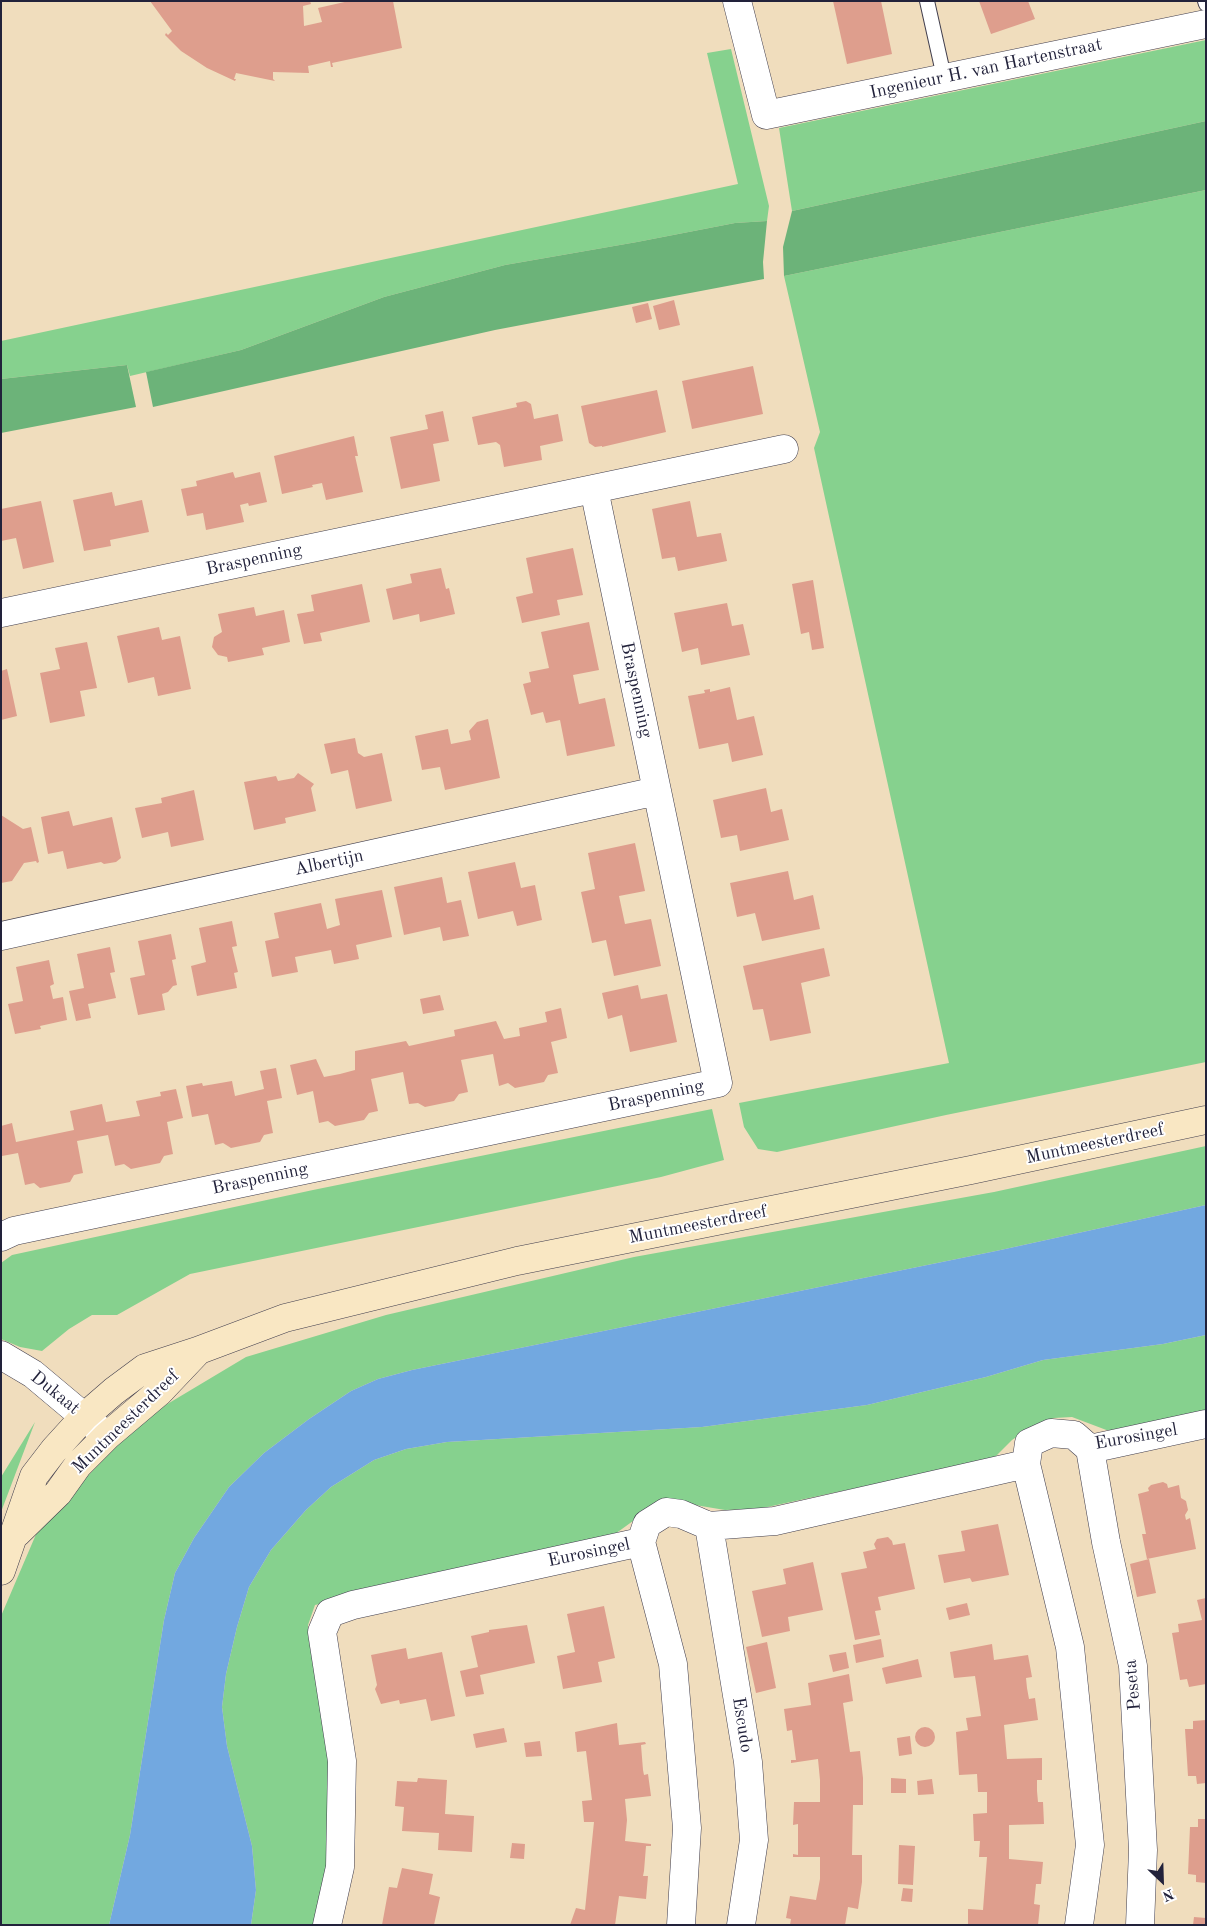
<!DOCTYPE html>
<html>
<head>
<meta charset="utf-8">
<style>
  body { margin:0 }
  #map { position:relative; width:1207px; height:1926px; overflow:hidden; background:#f0ddbd; font-family:"Old Standard TT",serif }
  canvas { display:block }
  .frame { position:absolute; inset:0; border:2px solid #22223b; pointer-events:none }
  .north { position:absolute; left:1137px; top:1856px; width:50px; height:50px; -webkit-text-stroke:4px #fff; paint-order:stroke; rotate:156deg; font-size:14px; font-weight:700; line-height:20px; text-align:center; color:#22223b }
  .north::after { content:''; display:block; margin:auto; width:18px; height:22px; background:#22223b; clip-path:polygon(50% 0,100% 100%,50% 72%,0 100%) }
</style>
</head>
<body>
<div id="map">
<canvas width="1207" height="1926"></canvas>
<div class="frame"></div>
<div class="north">N</div>
</div>
<script>
const g = document.querySelector('canvas').getContext('2d');
g.lineJoin = 'round';
function fill(path, color) {
  g.fillStyle = color;
  g.fill(path, 'evenodd');
}
function shape(rows) {
  const path = new Path2D();
  for (const r of rows) {
    if (r.length === 3) {
      path.moveTo(r[0] + r[2], r[1]);
      path.arc(r[0], r[1], r[2], 0, 2 * Math.PI);
      continue;
    }
    path.moveTo(r[0], r[1]);
    for (let i = 2; i < r.length; i += 2) path.lineTo(r[i], r[i + 1]);
  }
  return path;
}
function stroke(path, color, width, dash) {
  g.strokeStyle = color;
  g.lineWidth = width;
  g.lineCap = dash ? 'butt' : 'round';
  g.setLineDash(dash || []);
  g.stroke(path);
}
function write(font, color, halo, rows, align = 'center') {
  g.font = font + ' "Old Standard TT",serif';
  g.lineWidth = 4;
  g.setLineDash([]);
  g.textBaseline = 'middle';
  g.strokeStyle = halo;
  g.fillStyle = color;
  for (const [text, x, y, turn = 0] of rows) {
    g.save();
    g.translate(x, y);
    g.rotate((+turn || 0) * Math.PI / 180);
    g.textAlign = isNaN(turn) ? turn : align;
    if (halo) g.strokeText(text, 0, 0);
    g.fillText(text, 0, 0);
    g.restore();
  }
}
const green = shape([
  [1206,40,1206,121,792,211,779,128],
  [731,49,769,206,767,221,735,223,637,242,505,265,384,297,241,350,130,376,127,365,1,379,1,341,738,184,707,53],
  [1206,190,1206,1062,946,1115,777,1152,758,1149,744,1127,739,1103,949,1063,814,448,820,432,784,276],
  [712,1109,724,1160,661,1177,190,1274,117,1315,92,1315,69,1329,42,1351,20,1347,1,1339,1,1263,12,1255,313,1190],
  [1206,1146,1206,1205,996,1251,412,1370,378,1379,351,1391,309,1419,264,1453,229,1487,194,1538,175,1573,164,1620,130,1835,109,1925,1,1925,1,1616,40,1525,144,1418,246,1357,386,1315,634,1257,994,1192],
  [1206,1335,1206,1416,1109,1431,1072,1417,1054,1418,1031,1427,1012,1440,991,1461,837,1492,758,1509,725,1510,671,1501,644,1513,604,1542,315,1605,308,1625,309,1641,316,1671,332,1766,326,1892,317,1925,251,1925,256,1890,252,1846,227,1746,222,1707,226,1674,237,1627,249,1587,271,1550,306,1510,331,1487,374,1460,406,1449,447,1442,702,1427,867,1405,986,1377,1043,1360,1163,1344],
  [35,1422,1,1512,1,1477]
]);
const forest = shape([
  [1206,121,1206,190,784,276,783,247,792,211],
  [767,221,763,262,764,279,495,330,153,407,146,372,241,350,384,297,505,265,637,242,735,223],
  [127,365,136,407,1,433,1,379]
]);
const water = shape([
  [1206,1205,1206,1335,1163,1344,1043,1360,986,1377,867,1405,702,1427,447,1442,406,1449,374,1460,331,1487,306,1510,271,1550,249,1587,237,1627,226,1674,222,1707,227,1746,252,1846,256,1890,251,1925,109,1925,130,1835,164,1620,175,1573,194,1538,229,1487,264,1453,309,1419,351,1391,378,1379,412,1370,996,1251]
]);
const building = shape([
  [150,1,310,1,311,4,303,6,304,26,322,22,318,8,349,1,393,1,402,48,332,63,333,67,331,67,330,61,308,66,309,73,273,72,273,79,275,81,236,73,234,79,236,79,235,81,207,68,181,51,165,35,166,33,168,35,172,31],
  [833,1,881,1,892,54,847,64],
  [979,1,1028,1,1035,19,991,34],
  [674,300,680,325,659,330,653,306],
  [648,303,652,319,636,323,632,307],
  [753,366,763,414,692,429,682,381],
  [657,390,666,432,602,447,602,446,595,447,589,443,581,406],
  [526,401,531,404,534,419,558,414,563,441,540,446,542,460,504,467,500,445,496,442,478,445,472,417,517,407,516,403],
  [443,411,449,441,433,444,440,481,401,489,390,437,428,429,425,415],
  [354,436,358,456,355,456,363,492,326,500,322,483,312,485,313,487,282,494,274,456],
  [233,472,235,478,260,472,267,502,249,506,248,503,240,505,244,522,206,530,203,513,187,516,181,489,197,486,196,481],
  [112,492,115,506,142,500,149,532,110,540,111,546,84,551,73,500],
  [41,501,54,562,23,569,16,538,1,541,1,509],
  [690,501,697,537,721,533,727,561,678,571,675,557,662,559,652,509],
  [573,548,583,595,557,600,560,615,522,623,516,597,533,593,526,558],
  [441,568,446,589,449,588,455,614,420,622,419,614,393,620,386,589,412,583,410,574],
  [813,580,824,648,812,650,809,632,801,634,792,584],
  [362,584,370,622,320,633,322,641,304,644,297,614,314,611,311,595],
  [727,603,732,626,743,624,750,655,701,665,698,648,682,652,674,613],
  [254,607,256,616,284,610,290,642,262,648,264,655,228,662,227,657,218,655,212,647,214,637,222,632,218,614],
  [589,622,599,670,573,675,576,690,579,704,605,698,615,746,567,756,560,720,546,723,543,712,531,715,523,684,531,682,529,672,549,668,541,632],
  [159,627,162,640,180,636,191,689,158,696,154,677,128,683,117,636],
  [87,642,97,688,80,691,85,716,50,723,40,673,60,669,55,648],
  [7,669,17,716,1,720,1,671],
  [730,687,737,720,754,716,763,755,732,762,728,743,699,749,688,696,705,693,704,690,710,689,710,692],
  [488,719,500,778,445,790,440,767,422,770,415,736,448,729,451,744,471,740,469,731,477,722],
  [355,738,358,753,364,757,382,753,392,801,356,809,348,770,331,774,324,744],
  [298,773,314,784,311,788,316,811,285,818,286,823,254,830,244,782,276,776,278,781,294,778],
  [766,788,771,812,782,809,789,840,740,851,737,835,721,838,713,800],
  [194,790,204,840,171,847,168,832,142,838,135,808,162,803,161,798],
  [69,811,73,826,112,817,121,858,116,862,104,864,101,862,67,869,63,851,48,854,41,817],
  [1,815,23,829,31,827,39,862,37,863,36,861,24,863,12,881,1,883],
  [635,843,645,891,619,896,625,924,651,919,661,966,614,976,606,940,592,943,581,892,595,889,588,853],
  [515,862,521,888,535,885,542,920,517,926,513,911,478,919,468,872],
  [788,871,794,900,813,895,820,929,762,941,755,913,737,917,730,883],
  [442,877,447,903,461,900,469,936,443,941,440,927,404,935,394,887],
  [382,890,392,937,356,945,359,959,334,964,331,950,295,957,298,972,272,977,265,941,279,938,274,913,321,903,327,929,340,925,335,899],
  [232,921,237,946,232,947,238,972,234,973,237,988,197,996,191,966,206,962,199,928],
  [171,934,176,959,172,960,177,985,173,986,168,992,162,994,165,1010,138,1015,130,978,145,975,138,941],
  [110,947,115,972,110,973,116,998,88,1004,91,1018,76,1021,69,991,84,988,77,954],
  [824,948,830,976,801,983,811,1033,770,1041,763,1009,753,1010,743,966],
  [49,960,54,984,50,986,53,999,63,997,67,1020,40,1026,41,1029,15,1034,8,1004,23,1001,16,967],
  [638,985,641,999,667,994,677,1042,630,1052,622,1015,608,1019,602,993],
  [440,995,444,1010,423,1014,420,999],
  [561,1008,567,1038,551,1042,558,1073,548,1075,544,1082,515,1088,508,1083,499,1086,493,1054,461,1060,468,1092,459,1094,454,1101,425,1107,418,1103,409,1104,403,1072,371,1079,378,1111,369,1113,364,1120,335,1126,328,1121,319,1123,313,1091,297,1095,290,1065,316,1059,324,1077,340,1074,355,1070,355,1051,406,1041,409,1046,455,1036,454,1030,496,1021,504,1039,520,1036,519,1028,547,1022,545,1012],
  [276,1068,282,1098,267,1101,273,1133,264,1135,260,1142,231,1148,223,1143,215,1145,208,1114,192,1117,186,1086,202,1083,203,1086,232,1081,235,1096,264,1089,260,1071],
  [176,1089,183,1118,167,1122,173,1154,164,1156,160,1163,131,1169,124,1164,115,1166,108,1135,77,1141,83,1173,74,1175,70,1182,40,1188,34,1183,25,1185,18,1153,2,1156,1,1126,12,1123,16,1142,74,1130,70,1111,102,1104,106,1122,140,1116,136,1101,161,1096,160,1092],
  [1163,1482,1167,1484,1168,1488,1179,1485,1181,1498,1186,1501,1188,1510,1185,1515,1186,1520,1190,1518,1196,1549,1147,1559,1142,1534,1146,1534,1138,1494,1149,1491,1148,1488,1151,1485],
  [998,1524,1009,1575,972,1582,970,1578,944,1583,938,1555,965,1551,961,1531],
  [888,1537,892,1541,893,1545,905,1543,915,1589,878,1597,881,1610,875,1611,880,1635,855,1640,841,1573,867,1568,863,1552,876,1549,874,1544,877,1539],
  [1149,1559,1156,1593,1137,1597,1130,1564],
  [813,1562,823,1610,788,1617,790,1631,762,1637,752,1591,786,1584,783,1569],
  [1206,1598,1206,1684,1189,1687,1187,1679,1180,1680,1172,1633,1179,1632,1178,1624,1202,1620,1197,1600],
  [967,1603,970,1615,949,1620,946,1608],
  [604,1606,615,1658,598,1662,602,1682,563,1689,557,1656,575,1652,567,1614],
  [527,1625,535,1663,480,1675,484,1694,466,1697,460,1671,478,1667,471,1636,489,1632,489,1630],
  [881,1639,884,1657,856,1663,853,1645],
  [767,1642,776,1688,756,1693,746,1647],
  [992,1644,994,1660,1028,1655,1032,1677,1026,1678,1027,1688,1029,1699,1035,1698,1038,1720,1004,1725,1007,1759,1042,1758,1042,1780,1037,1780,1037,1791,1038,1802,1043,1802,1044,1824,1009,1825,1009,1859,1043,1862,1041,1884,1036,1884,1034,1904,1040,1905,1038,1925,968,1925,968,1909,983,1910,987,1857,979,1857,980,1841,974,1841,973,1814,987,1813,987,1792,978,1792,977,1774,959,1775,956,1732,968,1730,966,1718,981,1716,975,1676,954,1678,950,1652],
  [406,1648,408,1659,442,1652,455,1716,431,1721,426,1699,400,1704,399,1700,381,1704,375,1689,377,1685,371,1655],
  [846,1652,849,1668,833,1672,829,1655],
  [918,1659,922,1677,886,1684,882,1668],
  [849,1674,853,1701,843,1703,850,1752,860,1751,863,1778,863,1805,853,1805,852,1855,862,1855,862,1882,858,1909,848,1907,845,1925,790,1925,791,1919,786,1918,790,1896,816,1900,820,1879,820,1857,793,1857,793,1854,798,1855,798,1824,793,1825,794,1802,820,1802,820,1780,818,1759,791,1763,791,1760,796,1760,792,1730,787,1731,784,1709,811,1705,808,1683],
  [1206,1720,1206,1783,1197,1784,1196,1776,1188,1776,1185,1729,1193,1729,1193,1721],
  [617,1723,619,1745,645,1742,646,1744,641,1745,643,1770,644,1775,648,1774,651,1796,625,1799,627,1820,625,1841,651,1844,651,1846,646,1846,644,1871,643,1876,648,1876,646,1899,619,1896,615,1925,570,1925,576,1908,585,1910,594,1822,584,1822,582,1801,592,1800,586,1751,577,1752,575,1732],
  [925,1737,10],
  [504,1728,507,1742,476,1748,473,1734],
  [910,1736,912,1754,899,1756,897,1738],
  [540,1741,542,1756,526,1757,524,1743],
  [418,1778,447,1780,445,1814,474,1816,472,1852,438,1850,439,1833,402,1831,404,1807,395,1806,397,1781,417,1782],
  [891,1778,906,1779,906,1793,891,1793],
  [932,1779,934,1794,918,1795,917,1781],
  [1198,1819,1206,1819,1206,1883,1196,1882,1196,1875,1188,1874,1190,1827,1198,1827],
  [512,1843,525,1844,524,1859,510,1858],
  [899,1845,915,1846,913,1885,898,1884],
  [402,1868,433,1874,429,1894,440,1897,434,1925,382,1925,389,1887,397,1888],
  [903,1888,913,1889,912,1902,901,1901],
  [1194,1917,1206,1918,1206,1925,1193,1925]
]);
const service = shape([
  [927,1,944,77],
  [1205,1,1206,4]
]);
const minor = shape([
  [737,1,766,115,1206,24],
  [1,613,784,449],
  [1,936,657,791],
  [1,1237,14,1231,718,1083,594,489],
  [1,1355,33,1374,101,1431],
  [1090,1449,1106,1542,1133,1666,1143,1850,1140,1925],
  [1026,1464,1070,1647,1090,1845,1079,1925],
  [709,1526,748,1762,754,1840,741,1925],
  [641,1542,673,1664,687,1828,681,1925],
  [327,1925,340,1867,342,1761,322,1632,330,1613,353,1605,641,1542,647,1524,666,1512,681,1514,709,1526,775,1521,1026,1464,1029,1443,1051,1433,1074,1435,1090,1449,1206,1424]
]);
const secondary = shape([
  [17,1533,58,1493,78,1465,107,1436,159,1392,196,1353],
  [1,1571,34,1476,54,1450,84,1417,114,1391,145,1368,197,1351,285,1318,517,1261,971,1170,1206,1120]
]);
const streetNames = [
  ["Ingenieur H. van Hartenstraat",986,69,-12],
  ["Braspenning",254,560,-12],
  ["Braspenning",636,690,78],
  ["Albertijn",329,863,-12],
  ["Braspenning",656,1096,-12],
  ["Muntmeesterdreef",1095,1144,-12],
  ["Braspenning",260,1179,-12],
  ["Muntmeesterdreef",698,1225,-11],
  ["Dukaat",55,1393,39],
  ["Muntmeesterdreef",126,1422,-44],
  ["Eurosingel",1136,1437,-10],
  ["Eurosingel",589,1553,-12],
  ["Peseta",1133,1685,-95],
  ["Escudo",742,1725,81]
];
fill(green, '#86d18e');
fill(forest, '#6cb379');
fill(water, '#72a8e0');
fill(building, '#de9e8d');
stroke(service, '#413e4e', 16);
stroke(minor, '#413e4e', 29);
stroke(secondary, '#413e4e', 29);
stroke(service, '#fff', 14);
stroke(minor, '#fff', 28);
stroke(secondary, '#f9e7c3', 28);
write('18px', '#22223b', '#fff', streetNames);
</script>
</body>
</html>
